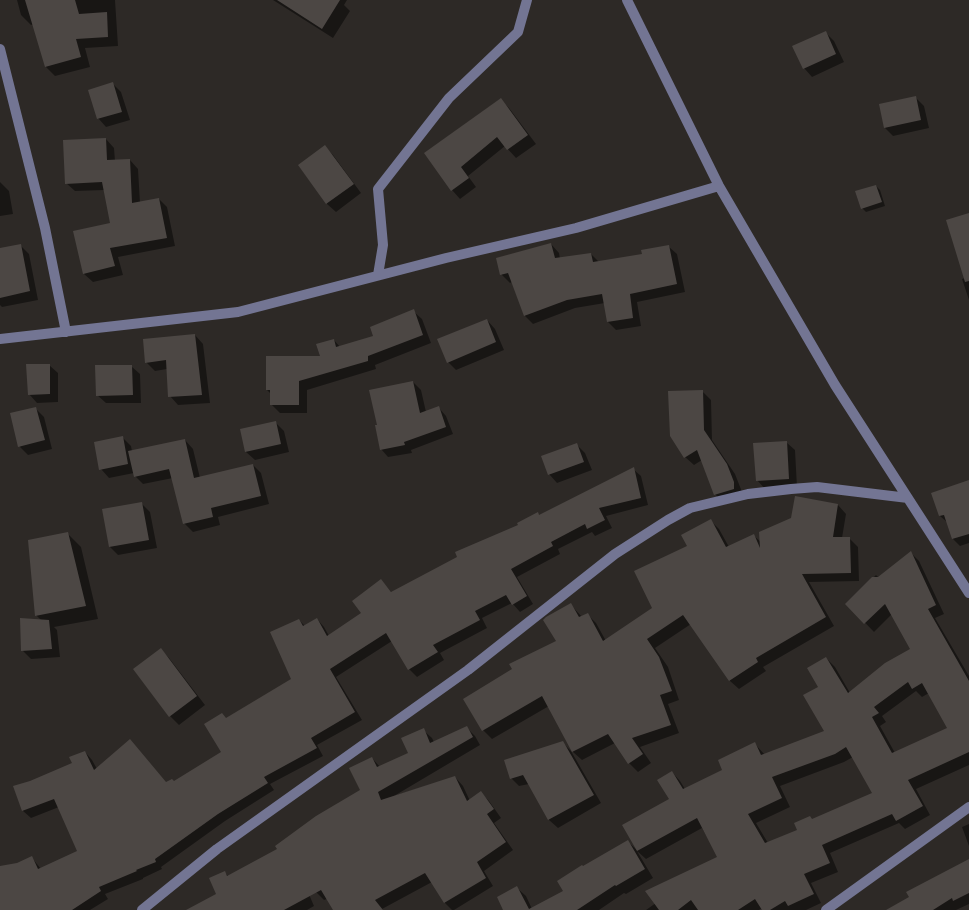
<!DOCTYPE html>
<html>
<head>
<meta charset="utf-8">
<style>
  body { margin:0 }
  canvas { display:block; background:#2d2926 }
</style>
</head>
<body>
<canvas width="969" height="910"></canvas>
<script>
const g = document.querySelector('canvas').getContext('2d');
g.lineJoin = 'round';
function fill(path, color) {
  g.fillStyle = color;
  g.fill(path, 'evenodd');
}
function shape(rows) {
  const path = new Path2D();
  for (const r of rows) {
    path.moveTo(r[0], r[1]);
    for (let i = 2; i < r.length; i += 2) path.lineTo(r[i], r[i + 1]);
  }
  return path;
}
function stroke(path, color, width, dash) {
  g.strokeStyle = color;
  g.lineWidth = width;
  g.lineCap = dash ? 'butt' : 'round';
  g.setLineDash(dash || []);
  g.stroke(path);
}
const shadow = shape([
  [17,0,115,0,118,46,85,48,90,67,55,76,46,67,34,24,31,25,21,15],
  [273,0,347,0,344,5,350,11,333,38],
  [826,33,834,41,844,62,812,77,804,68],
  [113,84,121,92,130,120,106,127,98,118],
  [915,97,924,106,929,128,893,136,885,128],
  [500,99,509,108,536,144,516,158,505,146,468,176,476,187,460,199,452,190,425,153],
  [106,139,114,148,115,161,130,160,138,169,140,203,159,199,167,207,175,246,118,257,123,275,93,282,84,274,112,224,105,190,75,191,66,183],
  [325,147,333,155,361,193,336,212,327,204,299,166],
  [0,182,9,191,13,214,0,216],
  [876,186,880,190,885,206,866,212,862,208],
  [969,214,969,300,962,279,965,278],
  [551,244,559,253,560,259,591,254,599,262,643,255,668,246,677,254,685,292,637,302,641,326,616,330,608,322,605,303,575,308,533,324,525,316,512,282,510,283,502,275,497,259],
  [20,245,29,254,38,300,2,307,0,305,0,249],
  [413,311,422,319,431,343,375,365,376,369,307,390,307,413,280,413,271,404,271,394,267,390,322,357,334,340,340,347,375,336],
  [487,320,495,329,504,350,456,370,448,362],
  [195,335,203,344,210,403,178,405,170,396,167,369,155,371,146,362],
  [49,365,58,373,58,402,37,403,29,394],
  [131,366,140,374,141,403,106,403,97,395],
  [413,382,421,390,426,412,439,408,446,416,453,434,411,450,412,453,388,457,381,449],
  [702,391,711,400,712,440,735,474,744,497,723,503,715,494,702,460,694,465,685,457],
  [35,408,44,417,52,449,28,455,20,447],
  [275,422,284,431,289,452,255,460,246,452,241,430],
  [123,438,131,446,132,451,185,440,193,449,200,478,253,465,261,473,269,504,218,517,220,525,193,532,184,523,173,478,143,484,135,476,134,473,109,478,101,469],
  [786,442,795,450,797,487,765,489,757,480],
  [577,445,585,453,592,470,557,483,549,474],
  [633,469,641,476,648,505,606,516,612,528,595,536,592,532,558,549,560,554,517,577,533,604,520,612,512,603,482,618,487,628,440,653,444,660,417,677,409,669,392,641,336,677,362,720,317,745,323,756,270,784,274,790,225,821,161,867,162,869,143,878,143,879,105,894,108,899,90,910,0,910,0,867,17,864,32,858,41,869,79,851,59,807,31,818,23,811,14,787,31,782,73,764,85,752,92,760,97,769,167,784,174,783,223,752,227,719,293,679,299,620,305,626,317,619,324,627,329,636,363,613,381,580,392,593],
  [969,482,969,543,960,546,953,539,948,523,940,516],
  [141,503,150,512,157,548,118,555,110,547,103,510],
  [838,505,846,514,842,538,849,538,858,547,859,581,809,582,834,626,763,667,766,671,739,689,730,681,691,624,655,648,668,667,679,700,668,704,679,733,640,747,651,763,638,772,629,763,615,743,582,760,573,752,549,706,492,739,483,730,465,699,557,642,571,605,582,617,587,614,596,623,606,641,653,608,688,547,710,520,719,529,729,547,754,536,761,542],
  [68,534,81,547,98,619,54,627,57,630,60,657,31,659,23,651,42,621,36,615],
  [911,553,919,561,944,614,935,618,969,676,969,765,916,789,930,815,905,829,899,823,830,853,838,872,811,883,821,903,806,910,764,910,762,908,759,910,646,910,719,858,702,828,646,859,637,851,653,878,626,894,624,893,599,910,505,910,517,888,526,896,532,909,565,892,628,842,637,850,670,799,672,772,680,781,685,789,724,771,755,744,765,755,826,731,819,687,826,658,835,667,850,693,912,649,892,614,874,632,847,604,876,575,879,578],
  [916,691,922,697,929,693,949,728,895,753,880,726,886,722,882,716],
  [853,757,874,793,813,820,799,831,768,843,756,823,790,807,780,786,844,762],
  [161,650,169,658,205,705,179,725,170,716,135,670],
  [467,728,475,736,480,745,394,796,455,777,463,786,470,801,481,793,489,801,501,818,494,823,513,850,484,871,493,886,454,910,452,910,445,903,432,882,382,909,383,910,334,910,327,899,324,900,316,892,305,885,314,906,307,910,220,910,218,894,224,872,229,877,279,849,361,790,372,758,380,767,409,753,423,730,432,738,434,742],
  [562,742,571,751,601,803,558,828,549,820,529,784,519,786,511,778],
  [969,824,969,846,962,827],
  [969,860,969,904,956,910,892,910]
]);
const building = shape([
  [25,0,75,0,79,14,107,12,108,37,76,39,81,57,45,67],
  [277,0,340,0,322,29],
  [826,31,836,54,803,69,792,46],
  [113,82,122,112,97,119,88,90],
  [916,96,921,120,884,128,879,104],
  [501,98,528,135,507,150,497,137,461,167,469,178,451,191,424,153],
  [106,138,107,160,130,159,132,203,159,198,167,238,110,248,115,266,83,274,73,231,110,223,102,182,65,184,63,140],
  [325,145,354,184,326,204,298,165],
  [876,185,882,202,861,209,855,191],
  [969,213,969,281,965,282,946,220],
  [551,243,555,258,591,253,593,262,642,254,641,250,669,245,677,284,630,294,633,318,607,322,602,294,567,300,524,316,508,273,500,275,496,258],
  [21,244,30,291,0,298,0,248],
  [414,309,423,335,368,356,368,361,299,381,299,405,270,405,270,390,266,390,266,356,320,356,316,344,334,339,336,347,373,336,370,327],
  [487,319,496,342,447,363,437,339],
  [195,334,202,395,168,397,166,360,145,363,143,339],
  [26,364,50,364,50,394,28,395],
  [95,365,132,365,133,395,96,396],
  [413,381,420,413,439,406,446,427,404,442,405,445,380,450,375,425,377,425,369,390],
  [703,390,704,430,727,464,734,482,734,489,714,495,697,450,684,458,670,436,668,391],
  [36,407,45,440,18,447,10,413],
  [276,421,281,444,245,452,240,429],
  [123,436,128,464,99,470,94,442],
  [185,439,194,478,253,464,261,496,211,508,213,517,183,524,169,469,134,477,128,451],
  [787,441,789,479,756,481,753,443],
  [577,443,584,462,548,475,541,456],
  [634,467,641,498,599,508,605,520,587,529,585,524,551,542,553,546,511,569,527,596,512,605,506,595,475,611,480,620,433,645,438,652,408,670,386,633,330,669,355,712,311,738,317,748,264,777,268,783,218,814,155,859,156,862,136,870,137,871,99,887,101,891,72,910,0,910,0,866,17,863,32,856,38,869,77,851,54,799,22,811,13,786,30,781,72,763,69,757,85,751,94,770,130,739,166,782,172,779,174,781,221,752,204,724,222,713,226,718,291,679,270,632,299,619,303,626,317,618,327,636,361,613,352,601,381,579,391,592,457,557,455,552,518,525,517,523,538,512,539,515],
  [969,480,969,534,952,539,944,515,939,516,931,493],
  [795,496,838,504,833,537,850,537,851,573,802,574,826,617,756,658,758,662,729,681,683,615,647,639,659,657,672,691,660,695,671,725,632,738,643,754,628,764,608,734,572,752,542,696,482,731,463,699,512,669,509,664,556,641,543,620,546,617,571,603,579,617,588,613,603,641,652,608,634,571,687,546,681,535,711,519,726,547,754,534,760,548,759,532,791,518],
  [142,502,149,540,109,547,102,509],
  [68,532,86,606,35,616,28,540],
  [911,551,936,605,928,609,969,681,969,752,908,780,923,806,896,821,892,814,822,845,830,863,804,874,814,894,788,906,785,901,770,910,762,910,755,899,738,910,698,910,691,900,678,910,659,910,645,891,717,857,697,818,637,851,622,825,669,799,657,780,672,771,683,789,722,770,718,760,755,742,761,755,824,731,803,695,818,687,807,668,826,657,848,693,885,663,910,649,885,604,864,624,845,604,872,577,878,577],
  [908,682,912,689,922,683,947,728,892,753,872,717,879,713,874,707],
  [846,747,872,793,812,819,810,816,794,823,797,830,765,843,748,814,782,798,772,777,835,754],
  [20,618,49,620,52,649,21,651],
  [161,648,197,696,169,717,133,669],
  [467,726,473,737,378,792,381,800,455,776,467,801,481,791,494,809,487,814,506,842,477,862,486,878,444,903,425,873,375,900,383,910,333,910,321,890,284,910,186,910,216,894,209,878,225,871,227,876,277,849,275,846,316,816,360,790,349,768,372,757,377,767,408,753,401,738,424,728,430,743],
  [563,741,594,795,548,820,523,775,510,779,504,760],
  [628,840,645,869,616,886,615,885,577,910,503,910,497,897,517,886,529,909,563,891,557,881,582,865,583,866],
  [969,859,969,893,953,901,952,898,933,910,886,910,909,897,906,892]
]);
const minor = shape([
  [627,0,719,186,835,385,969,593],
  [0,49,45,228,66,332],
  [378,275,383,245,378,189,449,98,518,32,527,0],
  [0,339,238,312,446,258,576,228,719,186],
  [142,910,217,849,468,670,615,554,668,520,690,508,748,494,791,489,817,487,908,498],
  [826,910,969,807]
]);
fill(shadow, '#0007');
fill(building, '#4c4744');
stroke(minor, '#737593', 10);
</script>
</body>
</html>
